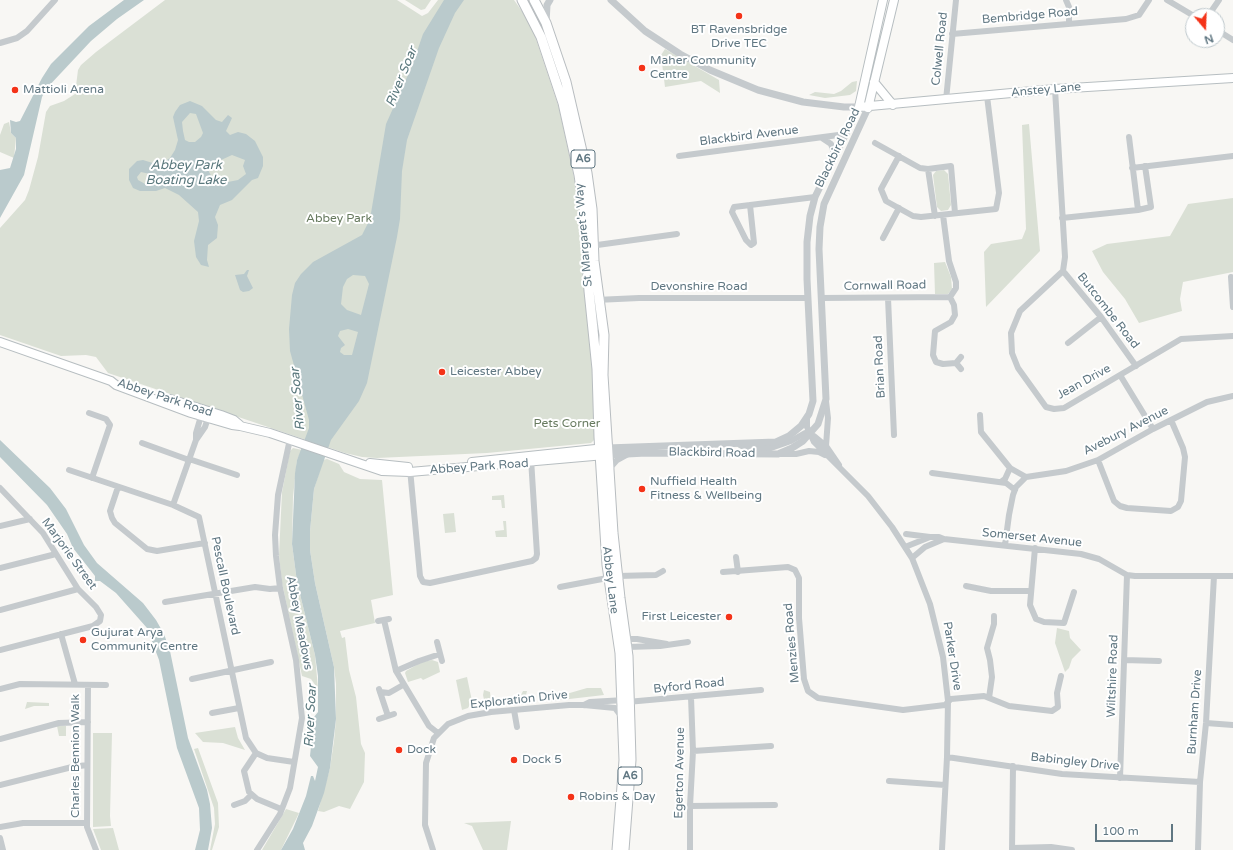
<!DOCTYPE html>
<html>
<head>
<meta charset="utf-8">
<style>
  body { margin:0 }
  #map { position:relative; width:1233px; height:850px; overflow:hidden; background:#f8f7f4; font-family:"Varela Round",sans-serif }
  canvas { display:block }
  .north { position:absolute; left:1185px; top:8px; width:40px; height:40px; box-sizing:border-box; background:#fff; border:1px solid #bfc9cd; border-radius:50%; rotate:161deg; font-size:11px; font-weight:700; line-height:16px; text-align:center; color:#607782 }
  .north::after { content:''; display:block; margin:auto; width:14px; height:18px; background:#f43318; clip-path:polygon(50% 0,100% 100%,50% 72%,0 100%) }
  .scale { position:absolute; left:1095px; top:824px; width:78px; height:18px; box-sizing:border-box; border:2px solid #607782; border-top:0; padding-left:5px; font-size:12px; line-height:14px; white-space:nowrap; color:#607782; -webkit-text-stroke:3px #fff; paint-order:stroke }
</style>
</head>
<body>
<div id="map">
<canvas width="1233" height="850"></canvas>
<div class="north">N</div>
<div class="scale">100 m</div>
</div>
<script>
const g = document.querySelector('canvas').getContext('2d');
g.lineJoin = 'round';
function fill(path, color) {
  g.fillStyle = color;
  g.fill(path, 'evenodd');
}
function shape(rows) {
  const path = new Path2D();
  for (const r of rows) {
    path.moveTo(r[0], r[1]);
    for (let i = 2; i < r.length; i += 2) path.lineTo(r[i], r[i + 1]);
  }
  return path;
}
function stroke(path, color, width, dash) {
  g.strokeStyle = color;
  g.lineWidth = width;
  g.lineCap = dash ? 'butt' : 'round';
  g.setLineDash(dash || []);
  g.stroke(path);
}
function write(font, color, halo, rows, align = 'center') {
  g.font = font + ' "Varela Round",sans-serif';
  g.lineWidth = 4;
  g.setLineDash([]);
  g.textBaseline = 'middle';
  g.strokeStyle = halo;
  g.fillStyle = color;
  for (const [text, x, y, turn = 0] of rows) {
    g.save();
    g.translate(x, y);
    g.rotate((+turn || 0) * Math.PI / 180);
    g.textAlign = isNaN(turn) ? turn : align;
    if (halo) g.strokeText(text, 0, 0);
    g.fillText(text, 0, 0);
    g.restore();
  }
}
const green = shape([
  [165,0,397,0,422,16,428,13,438,0,514,0,531,24,559,108,580,205,593,364,596,436,594,440,591,443,487,453,377,458,362,457,345,453,108,373,96,357,86,355,61,356,0,335,0,228,25,200,29,190,38,157,46,112,50,106,64,101,75,94,78,70,81,65,96,52],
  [405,0,431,0,425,9,421,10],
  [665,49,719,80,720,93,701,81,665,87,661,55],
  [857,81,856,91,850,95,825,98,809,95,815,92,834,94,841,91,852,82],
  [9,122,11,133,16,138,14,158,0,152,0,135,4,124],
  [1029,124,1040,251,986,307,984,252,991,244,1022,239,1026,229,1022,125],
  [944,170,948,174,951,205,948,210,941,211,937,207,933,175,936,171],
  [1233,198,1233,272,1183,282,1180,299,1182,311,1139,323,1125,299,1103,272,1092,251,1107,244,1170,236,1188,204],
  [945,262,951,277,952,289,948,294,935,294,934,263],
  [293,448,302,450,297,460,293,497,292,544,297,582,315,655,318,689,311,679,302,676,282,583,279,555,282,492,290,451],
  [327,459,339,464,344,472,360,479,382,480,393,595,371,600,375,623,340,631,342,638,345,637,349,670,356,697,361,744,365,753,364,782,350,809,339,806,324,812,318,811,330,768,334,741,336,719,336,684,334,667,315,583,310,550,310,531,314,489,323,460],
  [504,495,505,508,502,508,501,500,492,500,492,496],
  [454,513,456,532,445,533,443,514],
  [503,521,506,521,507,537,496,537,495,531,504,530],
  [1057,628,1069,631,1070,638,1081,650,1072,659,1069,668,1065,672,1055,643],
  [432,660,438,662,440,672,423,680,421,678,408,682,405,673,406,671,422,662],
  [467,677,472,701,468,708,462,710,456,680],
  [587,688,601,688,604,695,552,701,549,699],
  [484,690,490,692,491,701,501,701,520,697,523,691,527,691,525,699,522,701,494,705,485,704,483,695],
  [27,702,49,703,49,706,34,706,25,709],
  [57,726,66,726,66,736,59,736],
  [235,727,238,738,245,750,223,743,203,742,195,733],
  [93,733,112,733,110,816,111,826,93,827],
  [198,748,218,803,219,827,212,850,210,850,215,824,214,808,194,749],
  [286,809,299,813,281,850,262,850],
  [511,821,507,850,483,850,472,826,464,823],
  [113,828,119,850,101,850,93,829]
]);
const water = shape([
  [124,0,144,0,117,19,91,41,46,89,42,97,24,175,0,218,0,170,10,168,16,149,16,138,11,133,10,120,16,122,20,121,42,78,51,64,89,26],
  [444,0,464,0,455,13,439,48,407,140,402,171,400,219,397,237,367,383,359,401,331,440,314,489,310,531,310,550,315,583,334,667,336,719,330,768,324,793,312,826,303,843,305,850,281,850,293,829,306,796,311,776,313,776,315,781,318,767,310,756,314,717,318,712,318,676,315,655,297,582,292,544,295,473,297,460,309,428,309,420,290,351,289,329,292,295,295,283,301,274,313,262,362,235,370,219,386,124,412,66,423,34],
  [353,275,365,276,369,284,361,315,347,310,341,304,343,287,347,279],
  [348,329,358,332,352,355,344,355,340,352,341,348,345,345,338,336,340,331],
  [190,101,202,106,216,120,222,122,228,115,232,118,226,131,230,135,238,132,246,134,255,141,263,157,263,166,258,178,252,180,232,200,220,205,215,217,218,225,217,238,208,245,207,260,209,267,201,265,196,257,194,241,199,221,198,212,179,195,165,188,156,191,140,191,133,188,129,180,129,169,137,161,143,160,159,165,170,158,175,150,178,140,173,117,175,112,180,105],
  [190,113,196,114,203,133,201,137,195,142,189,142,185,140,183,131,182,122],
  [232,155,245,160,243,166,246,174,238,180,228,182,212,177,209,172,208,166],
  [141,172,150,174,156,184,147,185,138,180,137,177],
  [247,270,249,270,247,276,253,288,249,291,243,292,240,290,235,275,244,274],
  [0,440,50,488,66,509,84,545,97,563,143,603,156,620,164,634,170,651,188,738,207,790,210,804,212,828,208,850,195,850,200,830,199,808,177,748,159,660,147,628,116,593,100,581,95,581,95,576,73,548,67,534,47,505,0,457]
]);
const minor = shape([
  [1066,0,1069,7,1069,24],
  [1167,0,1194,16],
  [1208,16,1219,0],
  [1217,30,1233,40],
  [952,34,1126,19,1139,15,1149,0],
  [0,43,17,38,27,31,55,0],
  [1055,89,1065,257,1063,271,1020,311,1011,333,1012,353,1018,368,1046,407,1054,409,1064,408,1181,339,1233,336],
  [946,100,956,0],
  [822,138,831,144,835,156],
  [875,143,920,168,928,169,951,166,955,213],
  [679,156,846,134],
  [899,156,881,189,886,201,913,216,921,217,996,209,999,193,987,96],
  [1132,168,1233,156],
  [928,169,935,216],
  [750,205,754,243,751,245,746,240,732,212,734,207,815,197],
  [1138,210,1151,207,1145,166],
  [943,215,949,261,956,282,956,288,950,297,954,305,955,315,951,322,935,331,933,355,936,362,943,364,956,363],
  [1062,218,1138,210,1129,137],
  [883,238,899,208],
  [590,246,677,234],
  [1063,271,1101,317,1136,366],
  [1231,277,1233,307],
  [821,298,950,297],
  [888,298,894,435],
  [596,300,639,298,808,298],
  [597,327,597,306],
  [1068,343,1101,317],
  [961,369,956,363,961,357],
  [1120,375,1153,429],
  [826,401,828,418,826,446,839,465],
  [89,413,106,419,110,425,92,478],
  [980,415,981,432,1010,468,1026,477],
  [807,417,807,427,814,442,868,496,892,527,912,558,930,604,943,657,948,701,947,757,942,850],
  [196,440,196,433,201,416,203,414],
  [142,443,189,460],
  [740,445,746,448,771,448,791,441,805,433,814,436,826,446],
  [779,454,796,454,809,451,819,452,825,455],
  [189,459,237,475],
  [1098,460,1114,501,1120,506,1127,508,1171,511,1178,507,1181,501,1185,457,1183,448,1171,420],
  [410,469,420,576,423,582,430,583,532,561,536,558,537,554,531,459],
  [609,469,617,460,628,454],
  [69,470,173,505,199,517,246,738,256,753,267,758,294,762],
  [932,473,1006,483,1015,490],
  [1001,482,1005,479,1010,468],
  [118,487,110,511,112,518,115,523,147,549,157,551,205,543],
  [0,488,43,533,78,589,96,607,101,615,100,621,93,626,0,650],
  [173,505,196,440,205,427,208,418,207,414],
  [0,526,30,519],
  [906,534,930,537],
  [1005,545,1009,515,1013,495,1016,487,1026,477,1066,471,1098,460,1153,429,1207,402,1233,396],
  [905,547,930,537,939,537,944,539,1081,554,1099,559,1127,575,1135,576,1233,576],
  [1035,548,1030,605,1036,619,1044,622,1064,623,1074,592],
  [736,557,738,572],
  [912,558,925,547,944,539],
  [0,568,56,554],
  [723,572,788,567,795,570,799,578,799,618,804,679,808,691,818,698,903,710,945,705,951,699,984,696,1009,706,1052,711,1058,707,1057,693,1061,676],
  [966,586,991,591,1030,591],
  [560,587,618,576,656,575,663,571],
  [165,602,255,587,270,589,280,588],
  [0,610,78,589],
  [384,620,396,671,429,726,438,733],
  [378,621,389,619],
  [61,634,75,684],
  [625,641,626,639,637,639,667,644],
  [437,642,442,661],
  [624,644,627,647,660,646,688,642],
  [1124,660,1159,661],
  [396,671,419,661,440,654],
  [192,679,271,662],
  [88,685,87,827,96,850],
  [0,689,20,684,106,685],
  [379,689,388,716],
  [380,692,389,693,403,685],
  [989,698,992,677,990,660,987,648,994,624,994,616],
  [627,702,761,690],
  [584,705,590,702,625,700],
  [514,710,517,727],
  [212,713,239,708],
  [379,719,394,714],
  [1206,723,1233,725],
  [0,739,59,723,88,722],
  [693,751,771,746],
  [256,753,244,771,249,792,257,799,281,809],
  [947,757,1062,774,1200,782],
  [1120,778,1127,575],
  [889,781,945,785],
  [0,785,72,767,87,765],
  [234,805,245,801,251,795],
  [690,806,775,805],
  [0,827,23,823,87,823],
  [0,838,3,850],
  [1012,848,1051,847,1072,850],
  [257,850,280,814,290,788,302,718,296,660,280,588,276,556,275,535,278,495,290,439],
  [433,850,425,825,426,763,434,738,448,724,468,716,491,712,569,705,584,705,615,708,621,716],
  [690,850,690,806,693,751,691,697],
  [1012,850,1013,766],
  [1198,850,1200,782,1206,723,1214,576]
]);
const tertiary = shape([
  [546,23,547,5,550,0],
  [607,448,776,442,789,436,801,426,809,414,813,401,807,279,807,242,810,216,815,197,859,107,844,107,803,102,758,90,710,70,680,54,645,31,611,0],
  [608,455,646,453,778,454,792,448,803,441,818,424,826,399,819,249,820,227,824,204,868,108]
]);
const secondary = shape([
  [883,0,859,107,1055,89,1233,78],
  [874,82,893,105],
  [868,108,894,0],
  [0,342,111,381,116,385,191,413,232,425,240,426,270,433,382,471,410,472,605,455],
  [170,399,221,415,234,420,240,425],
  [472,462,605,448],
  [370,463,408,467]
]);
const primary = shape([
  [522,0,541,37,563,103,579,175,584,209,589,291,597,369,599,437,607,565,620,653,624,760,617,850],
  [534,0,546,23,566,82,587,173,592,209,594,261,604,335,603,375,613,533,620,598,628,656,631,760,624,850]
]);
const markers = [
  [739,16,4,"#f43318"],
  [642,68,4,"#f43318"],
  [15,90,4,"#f43318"],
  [442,372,4,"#f43318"],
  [642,489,4,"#f43318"],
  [729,617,4,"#f43318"],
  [83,640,4,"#f43318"],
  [399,750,4,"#f43318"],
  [514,760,4,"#f43318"],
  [571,797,4,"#f43318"]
];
const shields = [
  [583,159,24],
  [630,776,24]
];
const shieldNames = [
  ["A6",583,159],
  ["A6",630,776]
];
const streetNames = [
  ["Bembridge Road",1030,16,-5],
  ["Colwell Road",940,49,-84],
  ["Anstey Lane",1046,90,-5],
  ["Blackbird Avenue",749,136,-7],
  ["Blackbird Road",838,148,-64],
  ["St Margaret's Way",584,235,-95],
  ["Cornwall Road",885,286,-1],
  ["Devonshire Road",699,287],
  ["Butcombe Road",1108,311,52],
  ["Brian Road",880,367,-93],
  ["Jean Drive",1084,382,-29],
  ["Abbey Park Road",165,398,18],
  ["Avebury Avenue",1126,431,-27],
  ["Blackbird Road",712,453,1],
  ["Abbey Park Road",479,467,-4],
  ["Somerset Avenue",1032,538,6],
  ["Marjorie Street",69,554,54],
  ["Abbey Lane",610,580,83],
  ["Pescall Boulevard",225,586,78],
  ["Abbey Meadows",299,623,79],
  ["Menzies Road",792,643,-95],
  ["Parker Drive",952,656,81],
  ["Wiltshire Road",1113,676,-88],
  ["Byford Road",689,686,-6],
  ["Exploration Drive",519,700,-6],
  ["Burnham Drive",1195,712,-86],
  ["Charles Bennion Walk",76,756,-90],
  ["Babingley Drive",1075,762,6],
  ["Egerton Avenue",680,773,-89]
];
const poiNames = [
  ["BT Ravensbridge",739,30,"center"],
  ["Drive TEC",739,44,"center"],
  ["Maher Community",650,61],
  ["Centre",650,75],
  ["Mattioli Arena",23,90],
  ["Leicester Abbey",450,372],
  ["Nuffield Health",650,482],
  ["Fitness & Wellbeing",650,496],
  ["First Leicester",721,617,"right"],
  ["Gujurat Arya",91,633],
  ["Community Centre",91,647],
  ["Dock",407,750],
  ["Dock 5",522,760],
  ["Robins & Day",579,797]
];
const parkNames = [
  ["Abbey Park",339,219],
  ["Pets Corner",567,424]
];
const waterNames = [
  ["River Soar",402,77,-68],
  ["Abbey Park",186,166],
  ["Boating Lake",186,181],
  ["River Soar",298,399,-95],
  ["River Soar",311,716,-87]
];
fill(green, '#dae0d5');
fill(water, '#bacacc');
stroke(secondary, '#b7bec1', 10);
stroke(primary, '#b8bdc0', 11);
stroke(minor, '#c5cacd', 6);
stroke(tertiary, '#c5cacd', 7);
stroke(secondary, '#fff', 8);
stroke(primary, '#fff', 9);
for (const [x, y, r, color] of markers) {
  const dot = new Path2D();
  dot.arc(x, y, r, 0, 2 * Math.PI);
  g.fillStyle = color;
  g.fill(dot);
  stroke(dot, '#fff', 1.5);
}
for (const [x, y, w] of shields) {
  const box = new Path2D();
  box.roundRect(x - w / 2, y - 9, w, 18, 3);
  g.fillStyle = '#fff';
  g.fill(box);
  stroke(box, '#607782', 1);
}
write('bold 11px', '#607782', null, shieldNames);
write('12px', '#607782', '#fff', streetNames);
write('12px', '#607782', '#fff', poiNames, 'left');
write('12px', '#677a5f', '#fff', parkNames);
write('italic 13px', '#5a787d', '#fff', waterNames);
</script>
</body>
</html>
